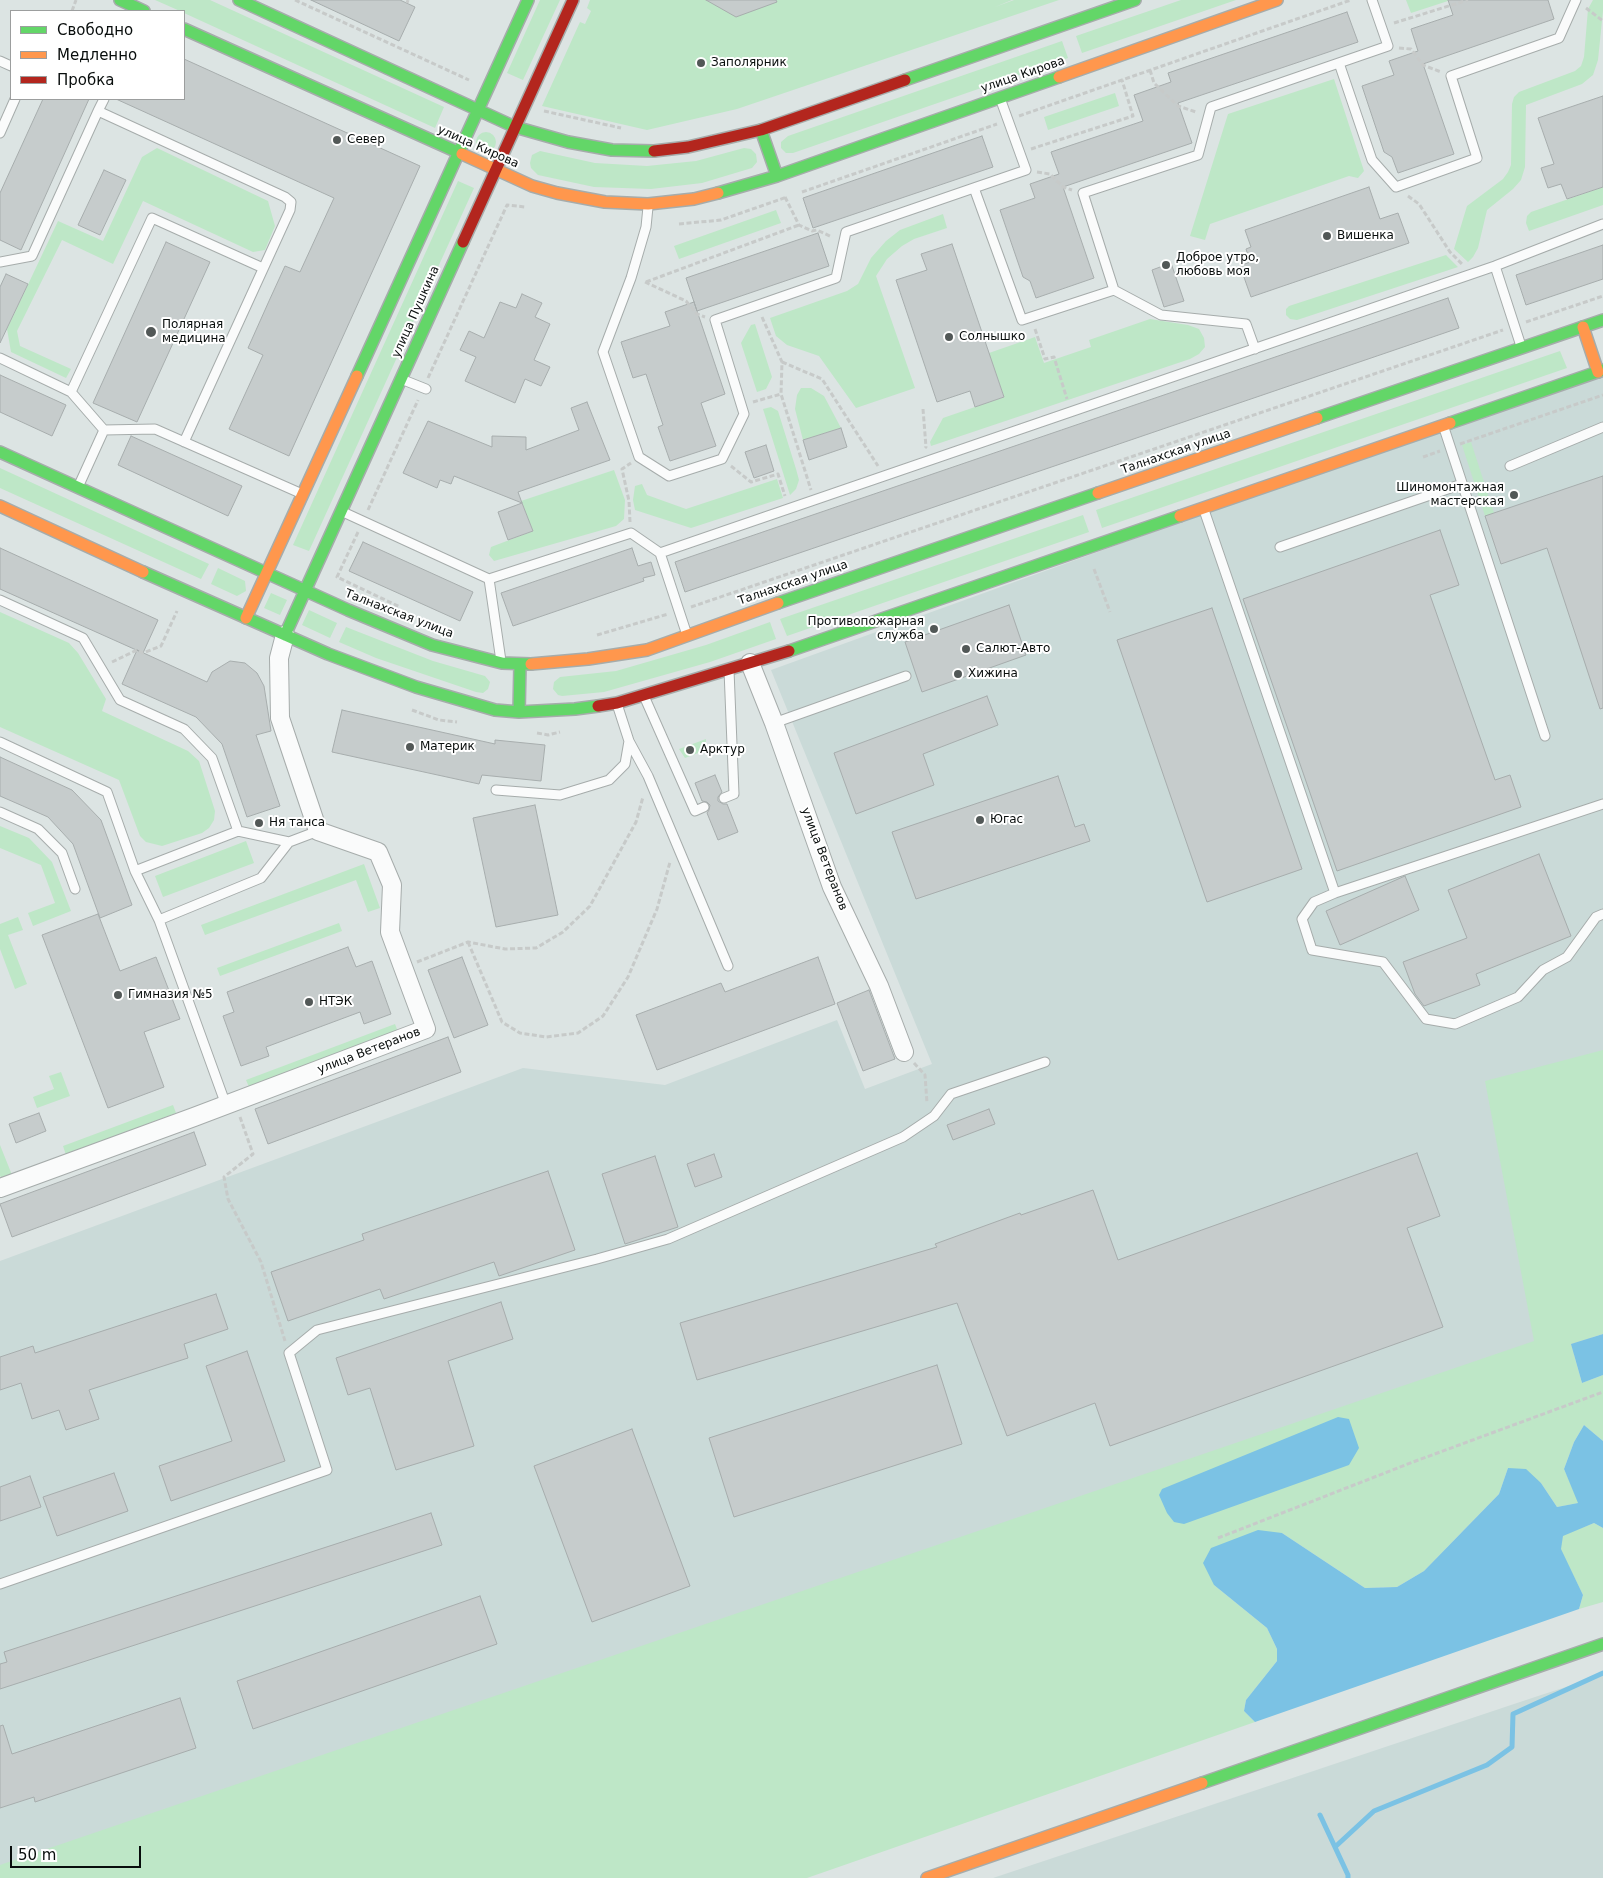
<!DOCTYPE html>
<html>
<head>
<meta charset="utf-8">
<style>
  body { margin:0 }
  #map { position:relative; width:1603px; height:1878px; overflow:hidden; background:#dce4e3; font-family:"DejaVu Sans",sans-serif }
  canvas { display:block }
  .legend { position:absolute; left:10px; top:10px; width:175px; height:90px; box-sizing:border-box; background:#fff; border:1px solid #9c9e9e; margin:0; padding:6px 9px; list-style:none; font-size:15px; color:#080d0c }
  .legend li { display:flex; align-items:center; gap:10px; height:25px }
  .legend b { width:25px; border:1px solid #9c9e9e }
  .scale { position:absolute; left:10px; top:1846px; width:131px; height:22px; box-sizing:border-box; border:2px solid #080d0c; border-top:0; padding-left:6px; font-size:15px; line-height:18px; white-space:nowrap; color:#080d0c; -webkit-text-stroke:4px #fff; paint-order:stroke }
</style>
</head>
<body>
<div id="map">
<canvas width="1603" height="1878"></canvas>
<ul class="legend">
<li><b style="height:6px;background:#63d668"></b>Свободно</li>
<li><b style="height:6px;background:#ff974d"></b>Медленно</li>
<li><b style="height:6px;background:#b3261e"></b>Пробка</li>
</ul>
<div class="scale">50 m</div>
</div>
<script>
const g = document.querySelector('canvas').getContext('2d');
g.lineJoin = 'round';
function fill(path, color) {
  g.fillStyle = color;
  g.fill(path, 'evenodd');
}
function shape(rows) {
  const path = new Path2D();
  for (const r of rows) {
    if (r.length === 3) {
      path.moveTo(r[0] + r[2], r[1]);
      path.arc(r[0], r[1], r[2], 0, 2 * Math.PI);
      continue;
    }
    path.moveTo(r[0], r[1]);
    for (let i = 2; i < r.length; i += 2) path.lineTo(r[i], r[i + 1]);
  }
  return path;
}
function stroke(path, color, width, dash) {
  g.strokeStyle = color;
  g.lineWidth = width;
  g.lineCap = dash ? 'butt' : 'round';
  g.setLineDash(dash || []);
  g.stroke(path);
}
function write(font, color, halo, rows, align = 'center') {
  g.font = font + ' "DejaVu Sans",sans-serif';
  g.lineWidth = 4;
  g.setLineDash([]);
  g.textBaseline = 'middle';
  g.strokeStyle = halo;
  g.fillStyle = color;
  for (const [text, x, y, turn = 0] of rows) {
    g.save();
    g.translate(x, y);
    g.rotate((+turn || 0) * Math.PI / 180);
    g.textAlign = isNaN(turn) ? turn : align;
    if (halo) g.strokeText(text, 0, 0);
    g.fillText(text, 0, 0);
    g.restore();
  }
}
const built = shape([
  [1603,376,1603,1092,1591,1349,0,1878,0,1261,523,1068,665,1085,837,1020,865,1089,932,1064,771,670,1211,511],
  [1603,1675,1603,1878,993,1878,1535,1697]
]);
const green = shape([
  [155,0,210,0,444,107,435,128,184,13,184,11,180,11],
  [540,0,560,0,523,80,507,73],
  [590,0,1012,0,995,7,1014,0,1059,0,737,109,647,130,542,106,580,22,585,24,591,11,587,8],
  [1181,0,1236,0,1082,53,1076,36],
  [1406,0,1448,0,1448,1,1411,13],
  [1593,0,1603,0,1603,11,1598,60,1593,75,1582,84,1526,105,1525,167,1521,180,1513,189,1487,210,1478,248,1473,257,1468,262,1454,249,1467,206,1503,179,1508,172,1511,165,1512,104,1514,97,1519,92,1575,71,1581,66,1584,57,1588,9],
  [1062,41,1068,58,793,153,786,153,781,148,781,142,788,136],
  [1334,79,1364,171,1358,178,1349,176,1210,224,1205,240,1190,236,1228,114],
  [1115,93,1119,106,1048,130,1044,117],
  [486,142,10],
  [157,148,268,201,275,226,265,250,253,252,143,201,113,264,62,240,17,331,20,346,71,369,66,378,11,352,7,329,58,221,103,241,142,157],
  [744,148,751,149,756,154,757,162,752,168,702,183,651,189,594,187,538,175,531,168,530,163,532,155,540,151,595,163,647,166,696,161],
  [458,181,474,188,309,551,293,545],
  [1603,187,1603,205,1529,231,1526,223,1527,216,1531,212],
  [776,210,781,223,679,259,674,246],
  [943,214,947,228,914,239,902,246,887,259,876,276,915,388,856,408,819,356,787,345,776,336,770,318,847,291,858,284,871,258,886,241,900,230],
  [1446,255,1458,267,1297,320,1290,319,1286,315,1286,309,1289,306],
  [1150,319,1188,325,1199,329,1204,338,1205,347,1199,354,1190,359,931,446,930,442,943,418,1004,397,989,353,1035,337,1044,363,1091,347,1089,340],
  [755,324,772,377,766,389,757,392,741,343,751,325],
  [1560,351,1567,368,1102,528,1096,510],
  [801,388,811,388,824,396,841,428,803,440,795,409,797,395],
  [771,407,778,411,796,469,799,480,796,489,790,495,763,409],
  [1471,442,1494,513,1485,516,1462,445],
  [0,468,209,564,201,579,0,488],
  [614,470,625,500,624,519,616,526,494,561,489,555,491,547,533,531,521,501],
  [777,479,783,498,691,528,635,510,633,500,635,486,642,484,647,495,686,509],
  [1083,515,1089,532,787,636,780,619],
  [218,568,245,581,246,591,237,596,211,584],
  [271,593,287,600,280,615,264,608],
  [309,610,337,623,330,638,302,625],
  [0,612,69,643,78,653,106,699,102,711,188,751,199,761,215,811,214,820,209,828,202,833,162,846,146,842,140,836,119,780,0,727],
  [770,622,776,639,710,662,604,692,562,696,558,695,553,689,554,682,560,677,616,671,706,645],
  [346,627,433,661,485,676,490,682,488,689,483,693,476,692,376,658,339,642],
  [706,739,706,750,685,758,679,749],
  [0,826,29,838,52,862,71,911,33,926,28,913,55,903,41,865,0,848],
  [246,841,254,863,163,897,155,876],
  [364,864,380,908,368,912,356,880,205,935,201,925],
  [18,917,23,930,8,935,27,984,15,989,0,949,0,924],
  [339,923,342,931,220,976,217,968],
  [395,1024,398,1032,249,1087,246,1080],
  [1603,1050,1603,1334,1571,1344,1582,1383,1603,1375,1603,1441,1584,1425,1574,1442,1564,1469,1579,1503,1557,1507,1541,1483,1508,1468,1499,1494,1424,1571,1397,1587,1365,1588,1282,1533,1214,1585,1267,1628,1277,1649,1277,1661,1246,1700,1244,1711,1255,1722,807,1878,0,1878,0,1865,1534,1341,1485,1081],
  [61,1072,70,1096,37,1108,33,1097,54,1089,49,1076],
  [173,1105,176,1113,66,1155,63,1146],
  [0,1145,12,1175,3,1179,0,1176],
  [1594,1523,1603,1528,1603,1602,1579,1609,1583,1595,1560,1549,1563,1535]
]);
const water = shape([
  [1603,1334,1603,1375,1582,1383,1571,1344],
  [1338,1417,1349,1419,1359,1448,1349,1465,1184,1524,1174,1522,1167,1513,1159,1495,1162,1489],
  [1584,1425,1603,1441,1603,1528,1594,1523,1563,1536,1561,1549,1583,1595,1579,1609,1255,1722,1244,1711,1246,1700,1277,1661,1277,1649,1267,1628,1214,1585,1203,1563,1211,1548,1258,1530,1282,1533,1365,1588,1397,1587,1424,1571,1499,1494,1508,1468,1526,1469,1541,1483,1557,1507,1578,1503,1564,1469,1574,1442]
]);
const stream = shape([
  [1320,1815,1348,1875,1348,1878],
  [1335,1847,1374,1811,1487,1765,1512,1747,1513,1714,1603,1673]
]);
const building = shape([
  [311,0,400,0,415,7,399,41,311,0],
  [706,0,776,0,777,2,736,17,706,0],
  [1448,0,1548,0,1554,19,1423,64,1454,154,1398,173,1392,157,1384,152,1362,86,1394,75,1389,61,1418,51,1411,29,1453,15,1448,0],
  [1347,12,1358,42,1178,103,1192,143,1063,187,1094,278,1036,298,1030,281,1023,277,1000,210,1035,198,1030,184,1059,174,1051,152,1143,121,1134,95,1171,82,1168,73,1347,12],
  [184,59,420,166,289,456,229,429,263,355,248,348,269,301,285,266,300,272,334,198,116,99,184,99,184,59],
  [1603,96,1603,187,1567,199,1561,184,1548,188,1541,168,1554,164,1538,118,1603,96],
  [43,99,89,99,21,250,0,240,0,193,43,99],
  [982,136,993,167,813,228,803,198,982,136],
  [104,170,126,180,100,235,78,225,104,170],
  [1369,187,1380,219,1398,213,1409,243,1251,297,1240,266,1250,262,1246,249,1251,247,1245,230,1369,187],
  [818,233,829,266,697,311,686,278,818,233],
  [166,242,210,262,137,422,93,403,166,242],
  [952,244,1004,397,975,407,970,391,937,402,896,280,927,270,921,254,952,244],
  [1603,245,1603,279,1526,305,1516,275,1603,245],
  [1171,263,1184,301,1164,307,1152,270,1171,263],
  [6,274,28,284,0,343,0,287,6,274],
  [522,294,542,303,535,317,550,324,534,360,550,367,541,386,525,379,515,403,465,381,476,357,460,350,469,331,484,338,500,302,516,308,522,294],
  [1448,298,1459,328,685,592,675,562,1448,298],
  [694,302,725,394,701,403,716,446,670,461,658,427,663,425,646,374,633,378,621,342,670,326,665,312,694,302],
  [0,375,66,405,52,436,0,412,0,375],
  [587,402,610,460,518,492,522,503,454,476,451,484,440,480,437,488,403,473,428,421,492,447,492,436,526,437,526,450,579,430,571,408,587,402],
  [841,428,847,447,809,460,803,440,841,428],
  [131,436,242,486,228,516,118,465,131,436],
  [766,445,774,471,754,478,745,452,766,445],
  [1603,476,1603,708,1600,709,1547,548,1501,564,1485,516,1603,476],
  [522,503,533,531,508,540,498,512,522,503],
  [1440,530,1459,585,1430,595,1495,780,1510,775,1521,807,1337,871,1243,599,1440,530],
  [363,542,473,592,460,621,349,571,363,542],
  [0,548,158,620,143,653,0,589,0,548],
  [632,548,638,566,651,562,655,575,643,578,644,581,513,626,501,593,632,548],
  [1009,605,1026,655,922,692,905,642,1009,605],
  [1212,608,1302,869,1207,902,1117,640,1212,608],
  [137,650,207,682,212,672,230,661,245,663,257,673,264,686,271,731,256,735,280,806,247,817,222,744,196,717,122,684,137,650],
  [987,696,998,725,923,754,934,785,856,814,834,753,987,696],
  [342,710,495,744,495,740,545,745,541,781,482,775,479,784,332,752,342,710],
  [0,757,72,790,101,820,132,905,100,918,73,844,48,817,0,796,0,757],
  [715,775,722,792,718,797,718,801,723,804,727,804,738,832,718,840,707,813,709,810,710,805,707,802,702,801,695,783,715,775],
  [1058,776,1075,827,1084,824,1090,841,916,899,892,832,1058,776],
  [535,805,558,915,496,927,473,818,535,805],
  [1539,854,1571,936,1476,974,1480,985,1424,1006,1415,994,1403,962,1467,938,1448,890,1539,854],
  [1405,876,1419,910,1340,945,1326,911,1405,876],
  [98,914,120,971,156,957,180,1019,144,1032,164,1087,108,1108,42,935,98,914],
  [348,947,356,967,372,961,391,1014,364,1024,360,1012,266,1047,269,1056,241,1066,223,1016,234,1012,227,992,348,947],
  [462,957,488,1025,454,1038,428,970,462,957],
  [818,957,835,1004,657,1070,636,1015,721,983,725,992,818,957],
  [869,990,895,1059,863,1071,837,1003,869,990],
  [448,1037,461,1072,268,1144,255,1109,448,1037],
  [989,1109,995,1124,953,1140,947,1125,989,1109],
  [39,1113,46,1131,16,1143,9,1124,39,1113],
  [194,1132,206,1165,12,1237,0,1204,194,1132],
  [1417,1153,1440,1216,1407,1228,1443,1327,1110,1446,1095,1403,1007,1436,957,1303,697,1380,680,1323,937,1247,935,1244,1020,1213,1021,1215,1093,1190,1118,1260,1417,1153],
  [714,1154,722,1177,695,1187,687,1164,714,1154],
  [655,1156,678,1227,625,1244,602,1174,655,1156],
  [548,1171,575,1250,499,1276,494,1262,384,1299,380,1289,288,1321,271,1272,364,1240,362,1234,548,1171],
  [216,1294,228,1329,184,1344,188,1358,89,1390,99,1419,66,1430,59,1410,32,1419,21,1383,0,1390,0,1357,33,1346,35,1353,216,1294],
  [501,1302,513,1339,448,1361,474,1446,396,1470,370,1388,348,1395,336,1358,501,1302],
  [247,1351,285,1461,171,1501,159,1466,232,1441,206,1366,247,1351],
  [937,1365,962,1444,734,1517,709,1438,937,1365],
  [632,1429,690,1586,592,1622,534,1466,632,1429],
  [114,1473,128,1511,57,1536,43,1497,114,1473],
  [30,1476,41,1507,0,1521,0,1487,30,1476],
  [431,1513,442,1545,0,1689,0,1664,7,1662,4,1652,431,1513],
  [480,1596,497,1644,253,1729,237,1681,480,1596],
  [180,1698,196,1748,35,1802,34,1797,0,1808,0,1726,3,1725,12,1754,180,1698]
]);
const path = shape([
  [295,0,469,80],
  [407,3,408,0],
  [1586,8,1603,21],
  [72,11,76,0],
  [1394,23,1468,0],
  [1399,48,1411,49,1423,65,1441,72],
  [1150,70,1154,83,1178,106,1196,112],
  [544,111,621,128],
  [1019,116,1351,0],
  [1031,149,1133,116,1122,80],
  [1037,172,1050,174,1063,187,1072,190],
  [802,192,997,124],
  [1408,196,1419,204,1450,252,1463,265],
  [785,197,799,225,812,231,817,230,832,237],
  [679,224,721,220,787,197],
  [645,282,686,301,697,314,705,317],
  [646,282,799,225],
  [762,317,782,362,781,394,811,490],
  [1526,322,1603,296],
  [1035,329,1045,359,1054,357,1067,399],
  [782,362,822,379,878,466],
  [428,378,507,205,525,207],
  [753,402,781,394],
  [923,409,926,447,925,448],
  [1460,444,1603,395],
  [1423,457,1440,451],
  [731,466,751,482,778,474,785,496],
  [368,510,418,400],
  [630,522,629,501,622,469,631,463],
  [358,532,337,577,400,607],
  [1094,569,1110,612],
  [691,607,1503,330],
  [597,635,668,614],
  [112,662,137,650,143,653,161,646,177,611],
  [412,710,439,720,457,722],
  [537,733,548,735,560,732],
  [468,942,502,1022,520,1033,546,1037,578,1033,603,1016,628,977,657,909,670,862],
  [417,962,468,942,505,949,536,948,563,932,590,906,636,822,643,797],
  [914,1063,925,1075,927,1103],
  [240,1117,253,1154,224,1177,228,1199,261,1262,285,1341],
  [1218,1538,1413,1462,1603,1392]
]);
const lane = shape([
  [0,61,11,66],
  [1339,63,1372,160,1396,187,1477,158,1451,76,1559,38,1576,0],
  [104,99,98,111,285,197,291,202,290,210,184,442],
  [0,133,15,99],
  [974,188,1022,320,1114,290],
  [648,207,646,227,631,278,603,352,639,457,669,476,722,459,744,414,715,320,836,278,846,232,1026,170,1000,98],
  [0,262,32,256,98,111],
  [1495,266,1521,346],
  [1255,349,1246,324,1161,315,1114,290,1083,193,1198,155,1211,107,1388,46,1372,0],
  [0,358,71,392,104,430],
  [401,379,426,389],
  [71,392,152,218,263,268],
  [1444,428,1545,736],
  [1510,466,1603,427],
  [79,485,104,430,155,429,300,493],
  [1204,510,1335,893],
  [343,512,489,579,631,533,660,553,687,635],
  [1280,547,1462,484],
  [660,553,1495,266,1603,224],
  [489,579,501,661],
  [0,600,83,638,120,700,184,729,212,758,238,831],
  [644,696,695,811,704,807],
  [617,704,629,741,648,776,728,966],
  [774,723,906,676],
  [0,742,107,792,135,871,159,920,226,1105],
  [496,790,560,795,609,780,625,764,629,741],
  [724,798,734,794,729,670],
  [1603,804,1335,893,1314,902,1302,919,1312,950,1383,962,1426,1019,1455,1024,1518,997,1543,970,1567,957,1596,917,1603,914],
  [0,812,38,829,62,853,75,889],
  [135,871,238,831,289,842],
  [159,920,261,878,289,842,318,831],
  [0,1584,327,1470,289,1353,317,1330,597,1259,668,1239,903,1137,934,1116,951,1094,1045,1062]
]);
const street = shape([
  [750,663,774,723,832,887,879,986,904,1052],
  [0,1188,194,1117,426,1029,390,932,392,885,378,852,318,831,280,718,279,658,285,635]
]);
const fast = shape([
  [120,0,144,11],
  [239,0,515,127,568,142,612,150,654,151],
  [184,29,462,154],
  [905,80,1135,0],
  [761,130,777,176],
  [718,193,777,176,1059,77],
  [357,376,528,0],
  [1317,418,1603,320],
  [1450,423,1603,370],
  [0,452,348,610,432,645,502,663,531,664],
  [143,572,328,654,416,687,495,710,519,712,575,709,598,706],
  [778,603,1098,493],
  [285,635,463,242],
  [789,651,1180,516],
  [519,712,520,665],
  [1202,1783,1603,1644]
]);
const slow = shape([
  [1059,77,1277,0],
  [462,154,532,186,557,193,605,202,648,204,694,199,718,193],
  [1583,327,1598,372],
  [1098,493,1317,418],
  [0,506,143,572],
  [1180,516,1450,423],
  [246,618,357,376],
  [531,664,588,659,647,650,778,603],
  [927,1878,1202,1783]
]);
const jam = shape([
  [654,151,688,147,761,130,905,80],
  [463,242,573,0],
  [598,706,617,703,789,651]
]);
const markers = [
  [701,63,5,"#525857"],
  [337,140,5,"#525857"],
  [1327,236,5,"#525857"],
  [1166,265,5,"#525857"],
  [151,332,6,"#525857"],
  [949,337,5,"#525857"],
  [1514,495,5,"#525857"],
  [934,629,5,"#525857"],
  [966,649,5,"#525857"],
  [958,674,5,"#525857"],
  [410,747,5,"#525857"],
  [690,750,5,"#525857"],
  [980,820,5,"#525857"],
  [259,823,5,"#525857"],
  [118,995,5,"#525857"],
  [309,1002,5,"#525857"]
];
const poiNames = [
  ["Заполярник",711,63],
  ["Север",347,140],
  ["Вишенка",1337,236],
  ["Доброе утро,",1176,258],
  ["любовь моя",1176,272],
  ["Полярная",162,325],
  ["медицина",162,339],
  ["Солнышко",959,337],
  ["Шиномонтажная",1504,488,"right"],
  ["мастерская",1504,502,"right"],
  ["Противопожарная",924,622,"right"],
  ["служба",924,636,"right"],
  ["Салют-Авто",976,649],
  ["Хижина",968,674],
  ["Материк",420,747],
  ["Арктур",700,750],
  ["Югас",990,820],
  ["Ня танса",269,823],
  ["Гимназия №5",128,995],
  ["НТЭК",319,1002]
];
const streetNames = [
  ["улица Кирова",1023,75,-19],
  ["улица Кирова",478,147,24],
  ["улица Пушкина",416,312,-66],
  ["Талнахская улица",1176,452,-19],
  ["Талнахская улица",793,583,-19],
  ["Талнахская улица",399,614,21],
  ["улица Ветеранов",824,859,69],
  ["улица Ветеранов",369,1051,-21]
];
fill(built, '#cadad8');
fill(green, '#bee7c7');
fill(water, '#7bc2e4');
stroke(stream, '#7bc2e4', 5);
fill(building, '#c6cccc');
stroke(building, '#a7adad', 1);
stroke(lane, '#a6acab', 11);
stroke(street, '#a6acab', 20);
stroke(fast, '#a6acab', 14);
stroke(slow, '#a6acab', 14);
stroke(jam, '#a6acab', 14);
stroke(path, '#c7cac9', 3, [5, 2.5]);
stroke(lane, '#fafbfb', 9);
stroke(street, '#fafbfb', 18);
stroke(fast, '#63d668', 11);
stroke(slow, '#ff974d', 11);
stroke(jam, '#b3261e', 11);
for (const [x, y, r, color] of markers) {
  const dot = new Path2D();
  dot.arc(x, y, r, 0, 2 * Math.PI);
  g.fillStyle = color;
  g.fill(dot);
  stroke(dot, '#fff', 2);
}
write('12px', '#080d0c', '#fff', poiNames, 'left');
write('12px', '#080d0c', '#fff', streetNames);
</script>
</body>
</html>
